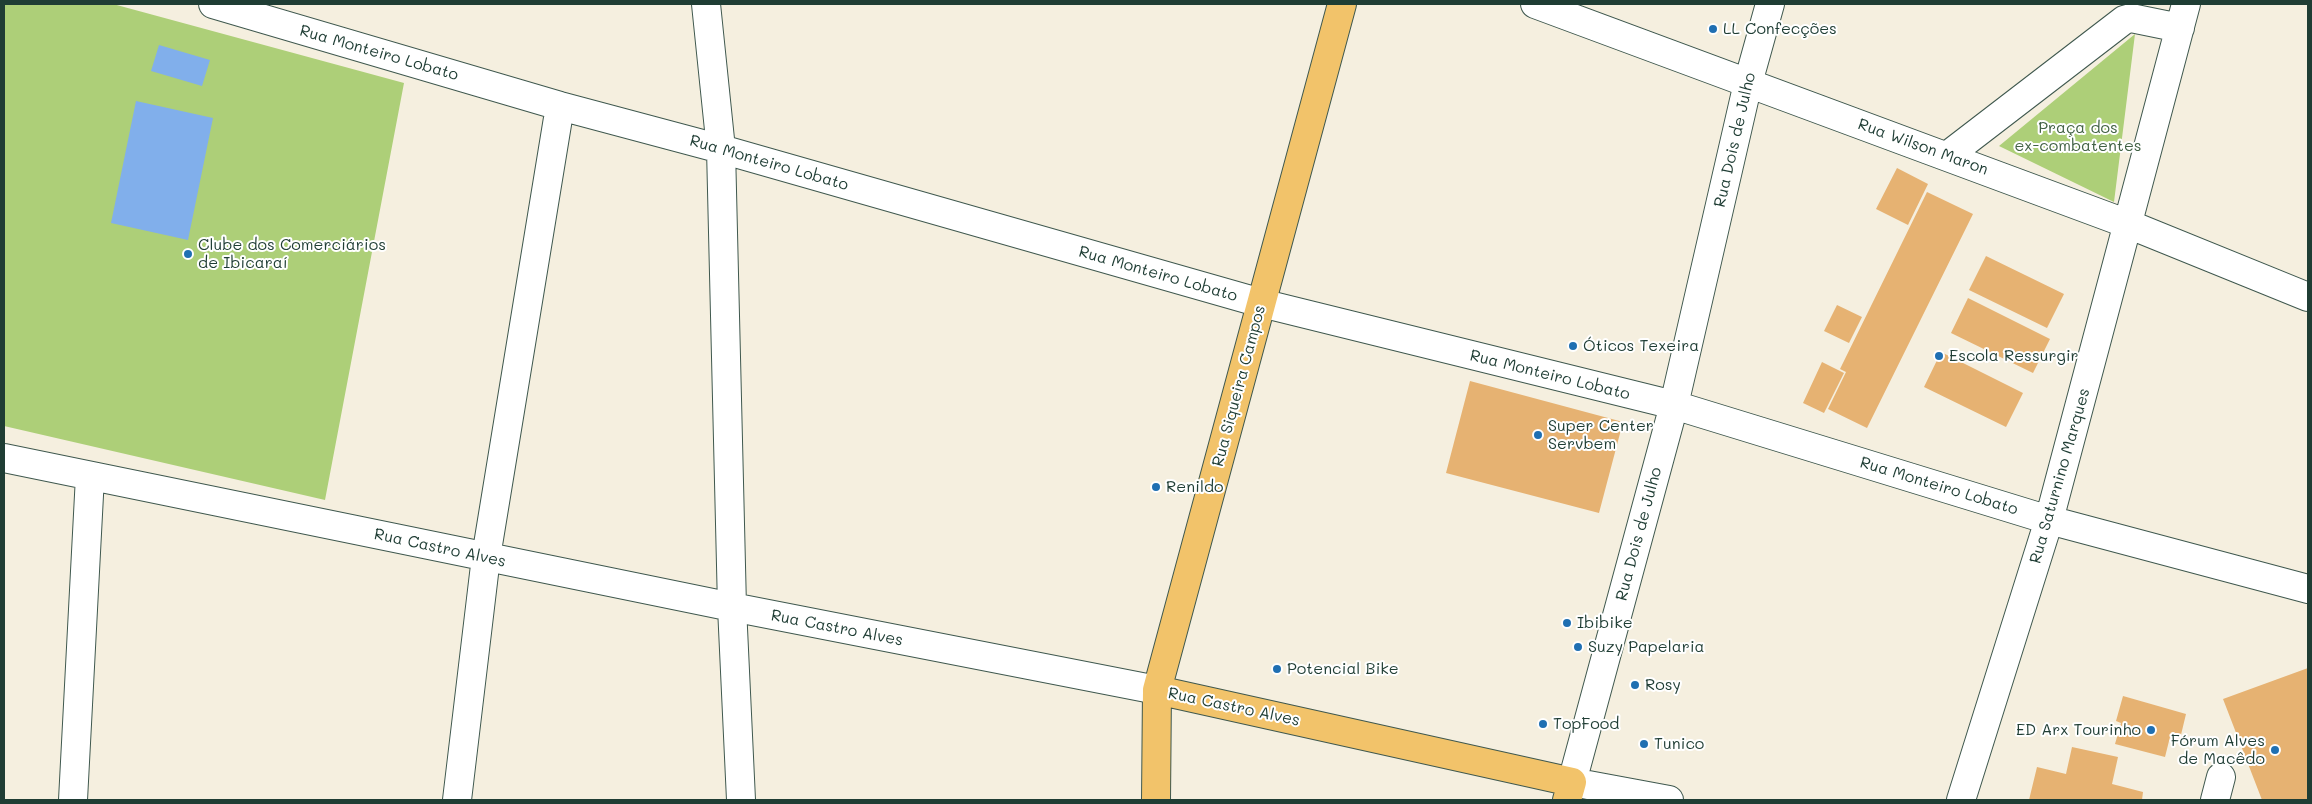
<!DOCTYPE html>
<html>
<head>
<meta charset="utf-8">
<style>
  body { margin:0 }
  #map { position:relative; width:2312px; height:804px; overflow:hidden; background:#f5efdf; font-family:Mali,sans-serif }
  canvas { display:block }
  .frame { position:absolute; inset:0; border:5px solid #1f3d34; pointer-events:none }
</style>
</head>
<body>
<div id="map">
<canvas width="2312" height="804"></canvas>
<div class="frame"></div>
</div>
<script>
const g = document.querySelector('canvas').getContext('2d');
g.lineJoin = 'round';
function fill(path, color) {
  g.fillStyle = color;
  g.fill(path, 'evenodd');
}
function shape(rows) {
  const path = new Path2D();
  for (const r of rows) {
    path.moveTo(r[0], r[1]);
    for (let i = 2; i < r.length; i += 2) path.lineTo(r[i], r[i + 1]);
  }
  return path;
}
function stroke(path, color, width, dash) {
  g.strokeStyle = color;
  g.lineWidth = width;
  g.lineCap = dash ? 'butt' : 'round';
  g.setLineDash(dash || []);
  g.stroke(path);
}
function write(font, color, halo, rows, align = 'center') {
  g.font = font + ' Mali,sans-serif';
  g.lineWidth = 4;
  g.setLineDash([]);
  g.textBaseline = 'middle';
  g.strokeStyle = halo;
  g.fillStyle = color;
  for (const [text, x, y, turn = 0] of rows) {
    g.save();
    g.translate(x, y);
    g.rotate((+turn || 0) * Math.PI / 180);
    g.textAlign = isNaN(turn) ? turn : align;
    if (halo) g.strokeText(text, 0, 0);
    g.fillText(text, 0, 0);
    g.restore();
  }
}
const green = shape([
  [4,4,113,4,404,83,325,500,4,426],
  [2135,34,2114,202,1999,146]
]);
const water = shape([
  [159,45,210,60,202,86,151,71],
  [136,101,213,118,188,240,111,223]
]);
const building = shape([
  [1897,168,1928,184,1908,225,1876,209],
  [1927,192,1973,214,1867,428,1828,409,1846,372,1840,369],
  [1986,256,2064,294,2047,328,1969,290],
  [1968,298,2050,339,2033,373,1951,333],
  [1837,305,1862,317,1849,343,1824,331],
  [1941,352,2023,393,2006,427,1924,387],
  [1822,362,1844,373,1824,413,1803,403],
  [1470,381,1623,422,1599,513,1446,473],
  [2308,668,2308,800,2262,800,2223,699],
  [2123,696,2186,714,2180,739,2170,737,2165,757,2115,744,2121,723,2116,721],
  [2072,747,2118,757,2112,784,2143,792,2142,800,2029,800,2037,767,2066,774]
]);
const minor = shape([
  [213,4,560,106,721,149,1261,303,1674,405,2049,520,2308,589],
  [706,4,721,149,732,607,741,800],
  [1535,4,2128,224,2308,297],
  [1947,156,2124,20,2131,18,2180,28],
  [4,458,732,607,1157,690],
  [73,800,90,476],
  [457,800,486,557,560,106],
  [1669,800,1572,782,1674,405,1748,83,1770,4],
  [1961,800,2049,520,2186,4],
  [2215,800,2221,777]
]);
const major = shape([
  [1157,690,1572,782,1567,800],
  [1156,800,1157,690,1342,4]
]);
const markers = [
  [1713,29,5,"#1f6fb2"],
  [188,254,5,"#1f6fb2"],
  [1573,346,5,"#1f6fb2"],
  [1939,356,5,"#1f6fb2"],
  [1538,435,5,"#1f6fb2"],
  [1156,487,5,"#1f6fb2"],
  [1567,623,5,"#1f6fb2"],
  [1578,647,5,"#1f6fb2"],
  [1277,669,5,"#1f6fb2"],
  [1635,685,5,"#1f6fb2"],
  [1543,724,5,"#1f6fb2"],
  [2151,730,5,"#1f6fb2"],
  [1644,744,5,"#1f6fb2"],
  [2275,750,5,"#1f6fb2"]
];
const poiNames = [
  ["LL Confecções",1723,29],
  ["Clube dos Comerciários",198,245],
  ["de Ibicaraí",198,263],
  ["Óticos Texeira",1583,346],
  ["Escola Ressurgir",1949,356],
  ["Super Center",1548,426],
  ["Servbem",1548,444],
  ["Renildo",1166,487],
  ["Ibibike",1577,623],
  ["Suzy Papelaria",1588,647],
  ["Potencial Bike",1287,669],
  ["Rosy",1645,685],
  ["TopFood",1553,724],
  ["ED Arx Tourinho",2141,730,"right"],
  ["Fórum Alves",2265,741,"right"],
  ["de Macêdo",2265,759,"right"],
  ["Tunico",1654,744]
];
const streetNames = [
  ["Rua Monteiro Lobato",379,53,16],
  ["Rua Dois de Julho",1735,140,-77],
  ["Rua Wilson Maron",1923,147,20],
  ["Rua Monteiro Lobato",769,163,16],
  ["Rua Monteiro Lobato",1158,274,16],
  ["Rua Monteiro Lobato",1550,375,14],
  ["Rua Siqueira Campos",1239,386,-75],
  ["Rua Saturnino Marques",2060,476,-74],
  ["Rua Monteiro Lobato",1939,486,17],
  ["Rua Dois de Julho",1639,534,-75],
  ["Rua Castro Alves",440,548,12],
  ["Rua Castro Alves",837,628,11],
  ["Rua Castro Alves",1234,707,12]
];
const parkNames = [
  ["Praça dos",2078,128],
  ["ex-combatentes",2078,146]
];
fill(green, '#adcf78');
fill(water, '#81afeb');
fill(building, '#e6b272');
stroke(minor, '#3f584e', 30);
stroke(major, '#3f584e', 30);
stroke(minor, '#fff', 28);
stroke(major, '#f2c36a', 28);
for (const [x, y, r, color] of markers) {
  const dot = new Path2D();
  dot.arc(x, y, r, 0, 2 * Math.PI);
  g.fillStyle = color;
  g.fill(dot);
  stroke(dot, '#fff', 2);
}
write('16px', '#1f3d34', '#fff', poiNames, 'left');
write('16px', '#1f3d34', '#fff', streetNames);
write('16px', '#426245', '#fff', parkNames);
</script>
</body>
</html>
